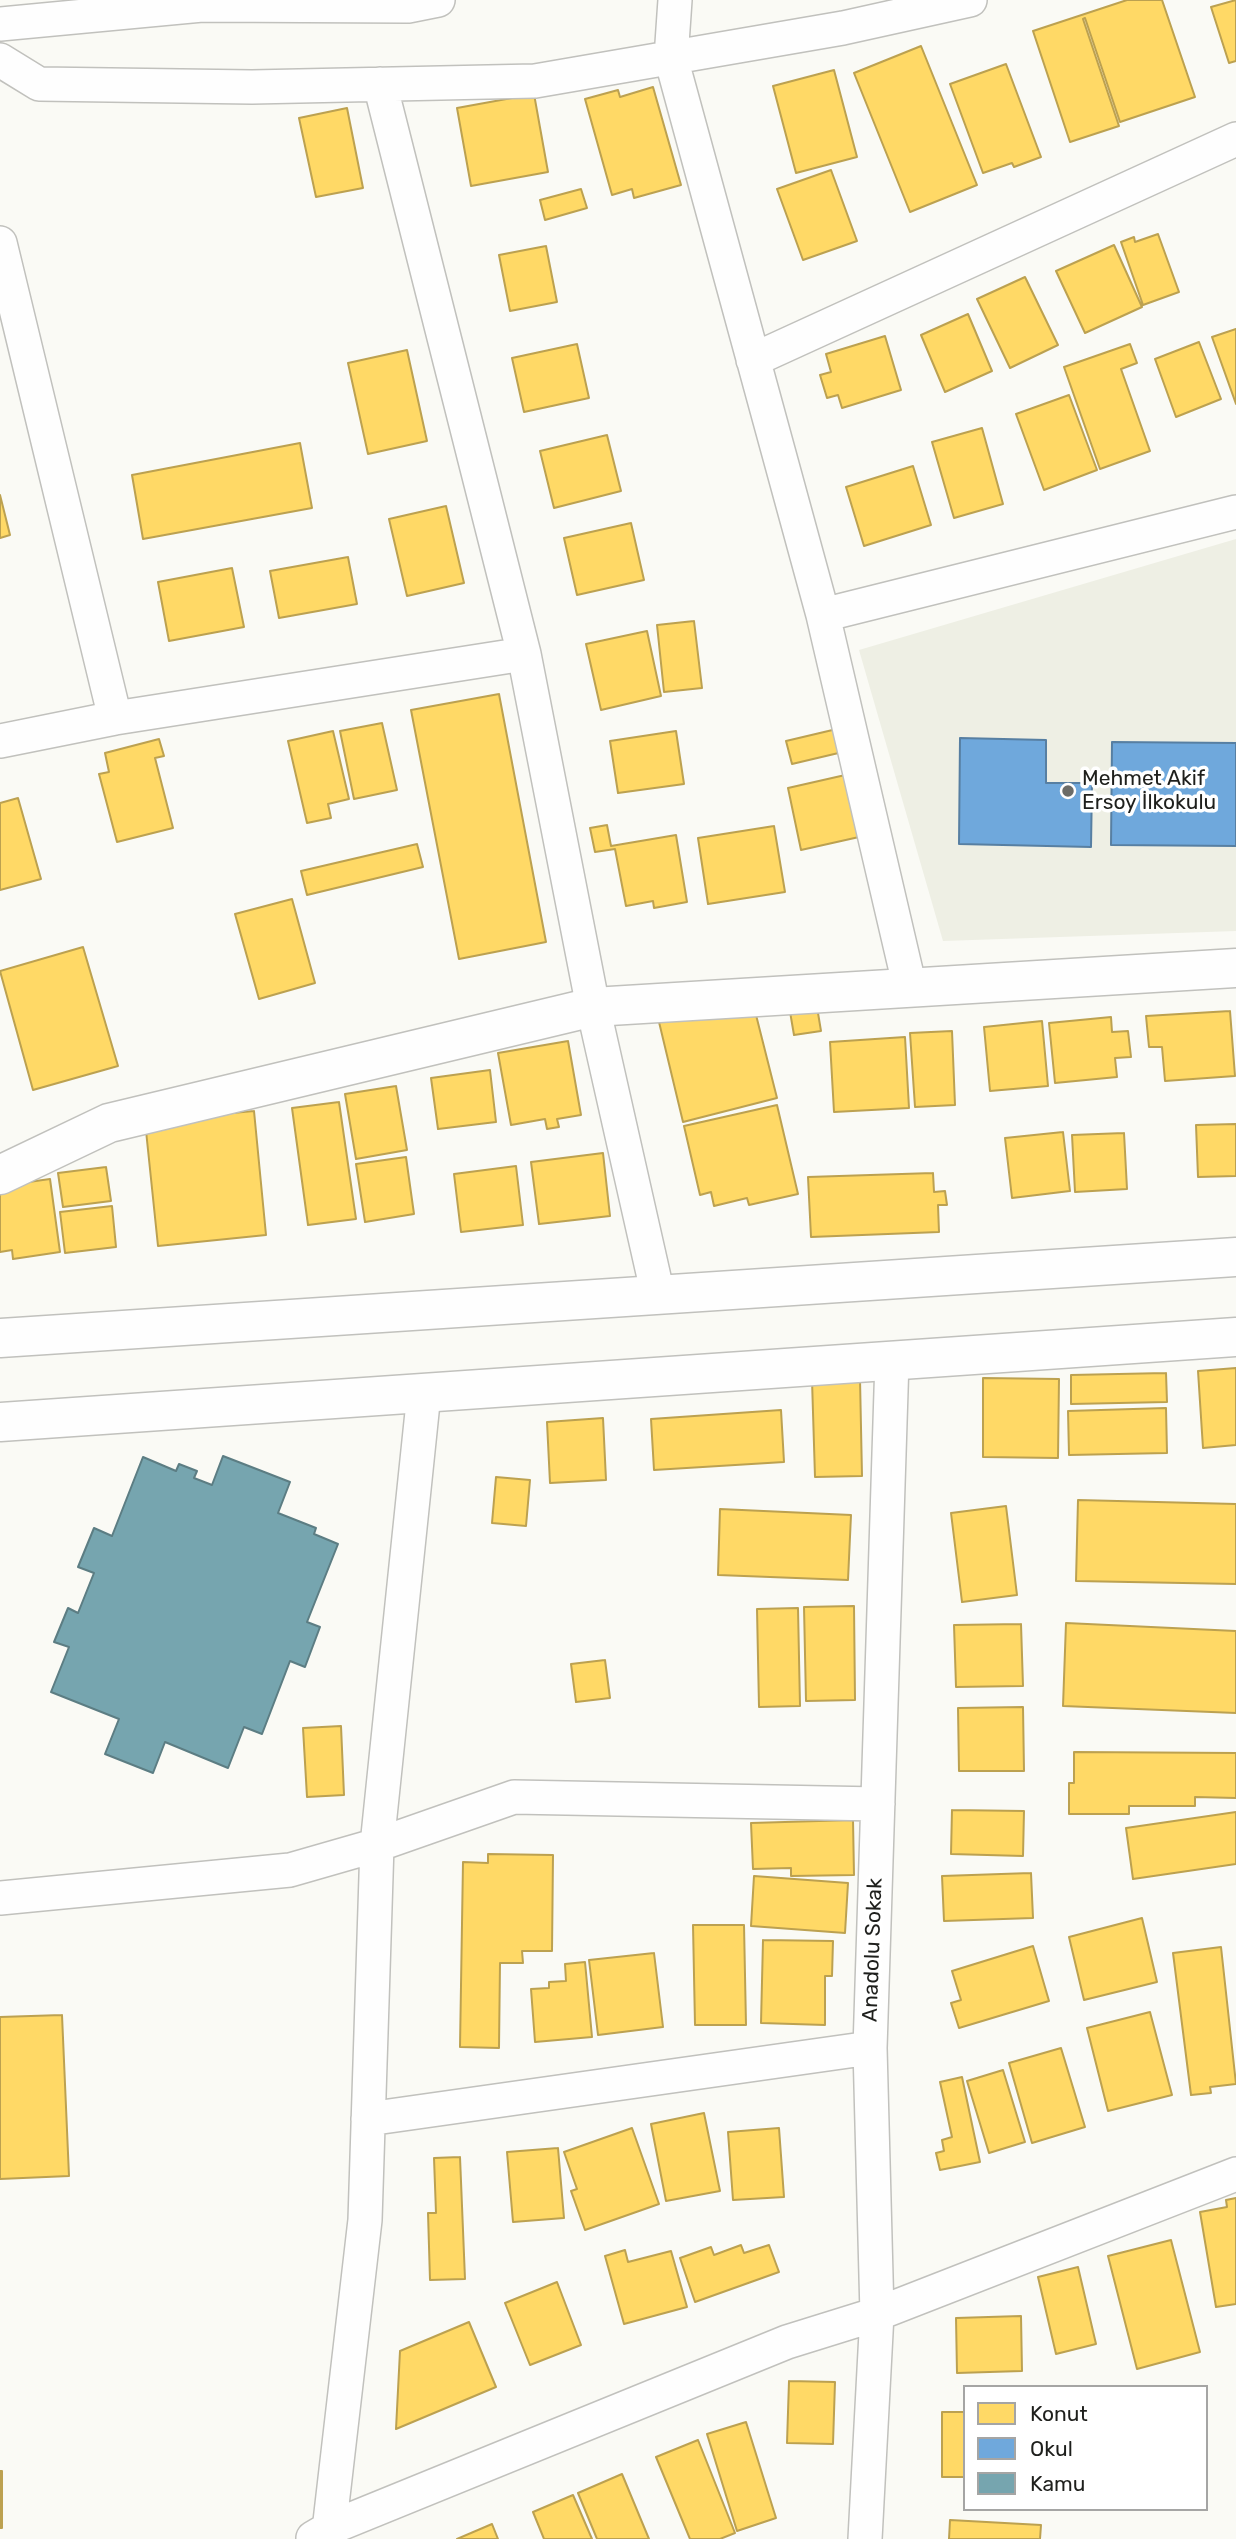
<!DOCTYPE html>
<html>
<head>
<meta charset="utf-8">
<style>
  body { margin:0 }
  #map { position:relative; width:1236px; height:2539px; overflow:hidden; background:#fafaf5; font-family:Rubik,sans-serif }
  canvas { display:block }
  .legend { position:absolute; left:963px; top:2385px; width:245px; height:126px; box-sizing:border-box; background:#fff; border:2px solid #a5a5a4; margin:0; padding:9px 12px; list-style:none; font-size:21px; color:#1e1f1c }
  .legend li { display:flex; align-items:center; gap:14px; height:35px }
  .legend b { width:35px; border:2px solid #a5a5a4 }
</style>
</head>
<body>
<div id="map">
<canvas width="1236" height="2539"></canvas>
<ul class="legend">
<li><b style="height:19px;background:#ffd966"></b>Konut</li>
<li><b style="height:19px;background:#6fa8dc"></b>Okul</li>
<li><b style="height:19px;background:#76a5af"></b>Kamu</li>
</ul>
</div>
<script>
const g = document.querySelector('canvas').getContext('2d');
g.lineJoin = 'round';
function fill(path, color) {
  g.fillStyle = color;
  g.fill(path, 'evenodd');
}
function shape(rows) {
  const path = new Path2D();
  for (const r of rows) {
    path.moveTo(r[0], r[1]);
    for (let i = 2; i < r.length; i += 2) path.lineTo(r[i], r[i + 1]);
  }
  return path;
}
function stroke(path, color, width, dash) {
  g.strokeStyle = color;
  g.lineWidth = width;
  g.lineCap = dash ? 'butt' : 'round';
  g.setLineDash(dash || []);
  g.stroke(path);
}
function write(font, color, halo, rows, align = 'center') {
  g.font = font + ' Rubik,sans-serif';
  g.lineWidth = 7;
  g.setLineDash([]);
  g.textBaseline = 'middle';
  g.strokeStyle = halo;
  g.fillStyle = color;
  for (const [text, x, y, turn = 0] of rows) {
    g.save();
    g.translate(x, y);
    g.rotate((+turn || 0) * Math.PI / 180);
    g.textAlign = isNaN(turn) ? turn : align;
    if (halo) g.strokeText(text, 0, 0);
    g.fillText(text, 0, 0);
    g.restore();
  }
}
const built = shape([
  [1236,539,1236,931,943,941,859,650]
]);
const homes = shape([
  [1127,0,1162,0,1195,97,1120,122,1085,18,1083,19,1119,126,1070,142,1033,31,1127,0],
  [1236,0,1236,61,1229,63,1211,7,1236,0],
  [921,46,977,185,910,212,854,73,921,46],
  [1006,64,1041,157,1014,167,1012,163,983,173,950,84,1006,64],
  [834,70,857,157,796,173,773,86,834,70],
  [653,87,681,185,634,198,632,189,612,195,585,99,618,90,620,97,653,87],
  [534,94,548,172,471,186,457,108,534,94],
  [347,108,363,188,316,197,299,118,347,108],
  [831,170,857,241,803,260,777,189,831,170],
  [581,189,587,208,545,220,540,200,581,189],
  [1158,234,1179,292,1143,305,1121,242,1134,237,1135,242,1158,234],
  [1114,245,1142,307,1085,333,1056,271,1114,245],
  [546,246,557,302,510,311,499,255,546,246],
  [1025,277,1058,345,1010,368,977,299,1025,277],
  [968,314,992,371,945,392,921,335,968,314],
  [1236,329,1236,404,1212,337,1236,329],
  [885,336,901,390,842,408,838,395,827,398,820,375,831,372,826,354,885,336],
  [1199,342,1221,399,1176,417,1155,359,1199,342],
  [577,344,589,398,524,412,512,358,577,344],
  [1130,344,1137,363,1121,369,1150,451,1100,469,1064,367,1130,344],
  [407,350,427,441,368,454,348,363,407,350],
  [1069,395,1097,470,1044,490,1016,414,1069,395],
  [982,428,1003,504,954,518,932,442,982,428],
  [607,435,621,491,554,508,540,451,607,435],
  [300,443,312,508,143,539,132,475,300,443],
  [913,466,931,525,864,546,846,487,913,466],
  [0,495,10,535,0,538,0,495],
  [446,506,464,583,407,596,389,519,446,506],
  [631,523,644,580,577,595,564,538,631,523],
  [348,557,357,604,279,618,270,571,348,557],
  [232,568,244,627,169,641,158,582,232,568],
  [694,621,702,688,664,692,657,625,694,621],
  [647,631,661,696,601,710,586,644,647,631],
  [499,694,546,942,459,959,411,710,499,694],
  [382,723,397,790,354,799,340,731,382,723],
  [841,728,847,751,792,764,786,741,841,728],
  [333,731,349,799,328,804,331,818,307,823,288,741,333,731],
  [676,731,684,784,618,793,610,741,676,731],
  [159,739,164,756,155,758,173,828,117,842,99,774,109,772,105,753,159,739],
  [854,773,868,835,801,850,788,788,854,773],
  [18,798,41,879,0,890,0,803,18,798],
  [607,825,611,846,676,835,687,902,654,908,653,901,626,906,615,849,595,852,590,828,607,825],
  [774,826,785,892,708,904,698,838,774,826],
  [417,844,423,867,307,895,301,871,417,844],
  [292,899,315,983,259,999,235,914,292,899],
  [83,947,118,1066,33,1090,0,971,83,947],
  [815,995,821,1031,794,1035,788,1000,815,995],
  [754,1007,777,1098,683,1122,659,1022,754,1007],
  [1230,1011,1235,1076,1165,1081,1162,1047,1149,1047,1146,1016,1230,1011],
  [1111,1017,1112,1032,1128,1031,1131,1057,1115,1058,1117,1077,1055,1083,1049,1023,1111,1017],
  [1042,1021,1048,1086,990,1091,984,1027,1042,1021],
  [952,1031,955,1105,915,1107,910,1033,952,1031],
  [905,1037,909,1108,834,1112,830,1042,905,1037],
  [568,1041,581,1115,557,1119,559,1127,547,1129,545,1119,511,1125,498,1053,568,1041],
  [490,1070,496,1122,438,1129,431,1078,490,1070],
  [396,1086,407,1150,356,1159,345,1094,396,1086],
  [339,1102,356,1219,308,1225,292,1108,339,1102],
  [777,1105,798,1194,749,1205,747,1198,714,1206,711,1192,700,1195,684,1126,777,1105],
  [254,1111,266,1235,158,1246,145,1121,254,1111],
  [1236,1124,1236,1176,1198,1177,1196,1125,1236,1124],
  [1063,1132,1070,1191,1012,1198,1005,1138,1063,1132],
  [1124,1133,1127,1189,1075,1192,1072,1135,1124,1133],
  [603,1153,610,1216,539,1224,531,1162,603,1153],
  [406,1157,414,1214,365,1222,356,1164,406,1157],
  [516,1166,523,1225,461,1232,454,1174,516,1166],
  [106,1167,111,1201,63,1207,58,1173,106,1167],
  [933,1173,934,1192,945,1191,947,1205,938,1205,939,1232,811,1237,808,1177,933,1173],
  [50,1179,60,1252,13,1259,12,1250,0,1252,0,1186,50,1179],
  [112,1206,116,1247,65,1253,60,1212,112,1206],
  [1236,1368,1236,1445,1203,1448,1198,1371,1236,1368],
  [1166,1373,1167,1402,1071,1404,1071,1375,1166,1373],
  [983,1378,1059,1379,1058,1458,983,1457,983,1378],
  [860,1379,862,1476,815,1477,812,1380,860,1379],
  [1166,1408,1167,1453,1069,1455,1068,1411,1166,1408],
  [781,1410,784,1462,654,1470,651,1419,781,1410],
  [603,1418,606,1480,550,1483,547,1422,603,1418],
  [496,1477,530,1480,526,1526,492,1523,496,1477],
  [1078,1500,1236,1504,1236,1584,1076,1581,1078,1500],
  [1006,1506,1017,1595,962,1602,951,1513,1006,1506],
  [720,1509,851,1515,848,1580,718,1575,720,1509],
  [854,1606,855,1700,806,1701,804,1607,854,1606],
  [798,1608,800,1706,759,1707,757,1609,798,1608],
  [1066,1623,1236,1631,1236,1713,1063,1706,1066,1623],
  [1021,1624,1023,1686,956,1687,954,1625,1021,1624],
  [605,1660,610,1698,576,1702,571,1664,605,1660],
  [1023,1707,1024,1771,959,1771,958,1708,1023,1707],
  [341,1726,344,1795,307,1797,303,1728,341,1726],
  [1074,1752,1236,1753,1236,1798,1195,1797,1195,1806,1129,1806,1129,1814,1069,1814,1069,1783,1074,1783,1074,1752],
  [952,1810,1024,1811,1023,1856,951,1854,952,1810],
  [1236,1812,1236,1864,1133,1879,1126,1828,1236,1812],
  [853,1820,854,1875,791,1876,791,1868,753,1869,751,1823,853,1820],
  [488,1854,553,1855,552,1951,522,1951,523,1963,500,1963,499,2048,460,2047,463,1862,488,1863,488,1854],
  [1031,1873,1033,1918,944,1921,942,1876,1031,1873],
  [754,1876,848,1883,845,1933,751,1926,754,1876],
  [1142,1918,1157,1982,1084,2000,1069,1937,1142,1918],
  [693,1925,744,1925,746,2025,695,2025,693,1925],
  [763,1940,833,1941,832,1976,825,1976,825,2025,761,2023,763,1940],
  [1033,1946,1049,2001,959,2028,951,2003,961,2000,952,1971,1033,1946],
  [1221,1947,1236,2084,1210,2087,1211,2093,1191,2095,1173,1953,1221,1947],
  [654,1953,663,2027,598,2035,589,1960,654,1953],
  [585,1962,592,2037,535,2042,531,1989,549,1988,549,1982,566,1981,565,1964,585,1962],
  [1150,2012,1172,2095,1108,2111,1087,2028,1150,2012],
  [62,2015,69,2176,0,2179,0,2017,62,2015],
  [1061,2048,1085,2127,1032,2143,1009,2063,1061,2048],
  [1003,2070,1025,2142,989,2153,967,2081,1003,2070],
  [962,2077,980,2162,940,2170,936,2153,944,2151,942,2140,952,2137,940,2082,962,2077],
  [704,2113,720,2191,666,2201,651,2124,704,2113],
  [632,2128,659,2204,585,2230,571,2191,577,2189,564,2152,632,2128],
  [779,2128,784,2197,733,2200,728,2132,779,2128],
  [558,2148,564,2218,513,2222,507,2152,558,2148],
  [460,2157,465,2279,430,2280,428,2213,436,2213,434,2158,460,2157],
  [1236,2198,1236,2304,1216,2307,1200,2212,1227,2207,1226,2200,1236,2198],
  [1171,2240,1200,2352,1137,2369,1108,2256,1171,2240],
  [741,2245,744,2253,769,2245,779,2272,695,2302,680,2258,711,2247,714,2255,741,2245],
  [625,2250,628,2262,671,2251,687,2307,624,2324,605,2256,625,2250],
  [1078,2267,1096,2344,1056,2354,1038,2277,1078,2267],
  [557,2282,581,2345,530,2365,505,2303,557,2282],
  [1021,2316,1022,2371,957,2373,956,2318,1021,2316],
  [469,2322,496,2387,396,2429,400,2351,469,2322],
  [789,2381,835,2382,833,2444,787,2443,789,2381],
  [942,2412,965,2412,965,2477,942,2477,942,2412],
  [746,2422,776,2518,737,2531,707,2434,746,2422],
  [698,2440,735,2533,720,2539,690,2539,656,2457,698,2440],
  [0,2471,2,2471,2,2528,0,2528,0,2471],
  [622,2474,649,2539,597,2539,578,2493,622,2474],
  [573,2495,592,2539,544,2539,533,2512,573,2495],
  [950,2520,1041,2525,1040,2539,949,2539,950,2520],
  [492,2524,498,2539,457,2539,492,2524]
]);
const schools = shape([
  [960,738,1046,740,1046,783,1092,783,1091,847,959,844,960,738],
  [1112,742,1236,743,1236,846,1111,845,1112,742]
]);
const public = shape([
  [223,1456,290,1482,278,1513,316,1528,314,1534,338,1544,307,1622,320,1627,305,1667,290,1661,262,1734,244,1727,228,1768,165,1742,153,1773,105,1754,119,1719,51,1692,69,1647,54,1642,68,1608,78,1613,94,1573,78,1567,94,1528,112,1536,143,1457,176,1471,179,1464,197,1471,194,1478,212,1485,223,1456]
]);
const minor = shape([
  [675,0,671,58,823,615,910,988],
  [0,24,202,5,408,6,438,0],
  [0,60,39,84,252,87,535,81,843,28,970,0],
  [380,84,524,654,593,1007,658,1295],
  [0,243,115,718],
  [753,360,1236,139],
  [823,615,1236,512],
  [0,741,115,718,524,654],
  [0,1898,290,1870,377,1845,514,1797,878,1804],
  [368,2119,870,2048],
  [313,2538,330,2528,787,2342,877,2314,1236,2174],
  [328,2539,365,2220,377,1845,424,1393],
  [865,2539,877,2314,870,2048,892,1360]
]);
const tertiary = shape([
  [0,1175,109,1123,593,1007,1236,968]
]);
const secondary = shape([
  [0,1338,1236,1257],
  [0,1422,1236,1337]
]);
const markers = [
  [1068,791,7,"#6b6c68"]
];
const poiNames = [
  ["Mehmet Akif",1082,779],
  ["Ersoy İlkokulu",1082,803]
];
const streetNames = [
  ["Anadolu Sokak",873,1950,-88]
];
fill(built, '#eeefe4');
fill(homes, '#ffd966');
stroke(homes, '#bca150', 2);
fill(schools, '#6fa8dc');
stroke(schools, '#577fa2', 2);
fill(public, '#76a5af');
stroke(public, '#5c7d83', 2);
stroke(minor, '#c1c1bd', 36);
stroke(tertiary, '#c1c1bd', 41);
stroke(secondary, '#c1c1bd', 41);
stroke(minor, '#fefefe', 33);
stroke(tertiary, '#fefefe', 38);
stroke(secondary, '#fefefe', 38);
for (const [x, y, r, color] of markers) {
  const dot = new Path2D();
  dot.arc(x, y, r, 0, 2 * Math.PI);
  g.fillStyle = color;
  g.fill(dot);
  stroke(dot, '#fff', 2.5);
}
write('21px', '#1e1f1c', '#fff', poiNames, 'left');
write('21px', '#1e1f1c', '#fff', streetNames);
</script>
</body>
</html>
